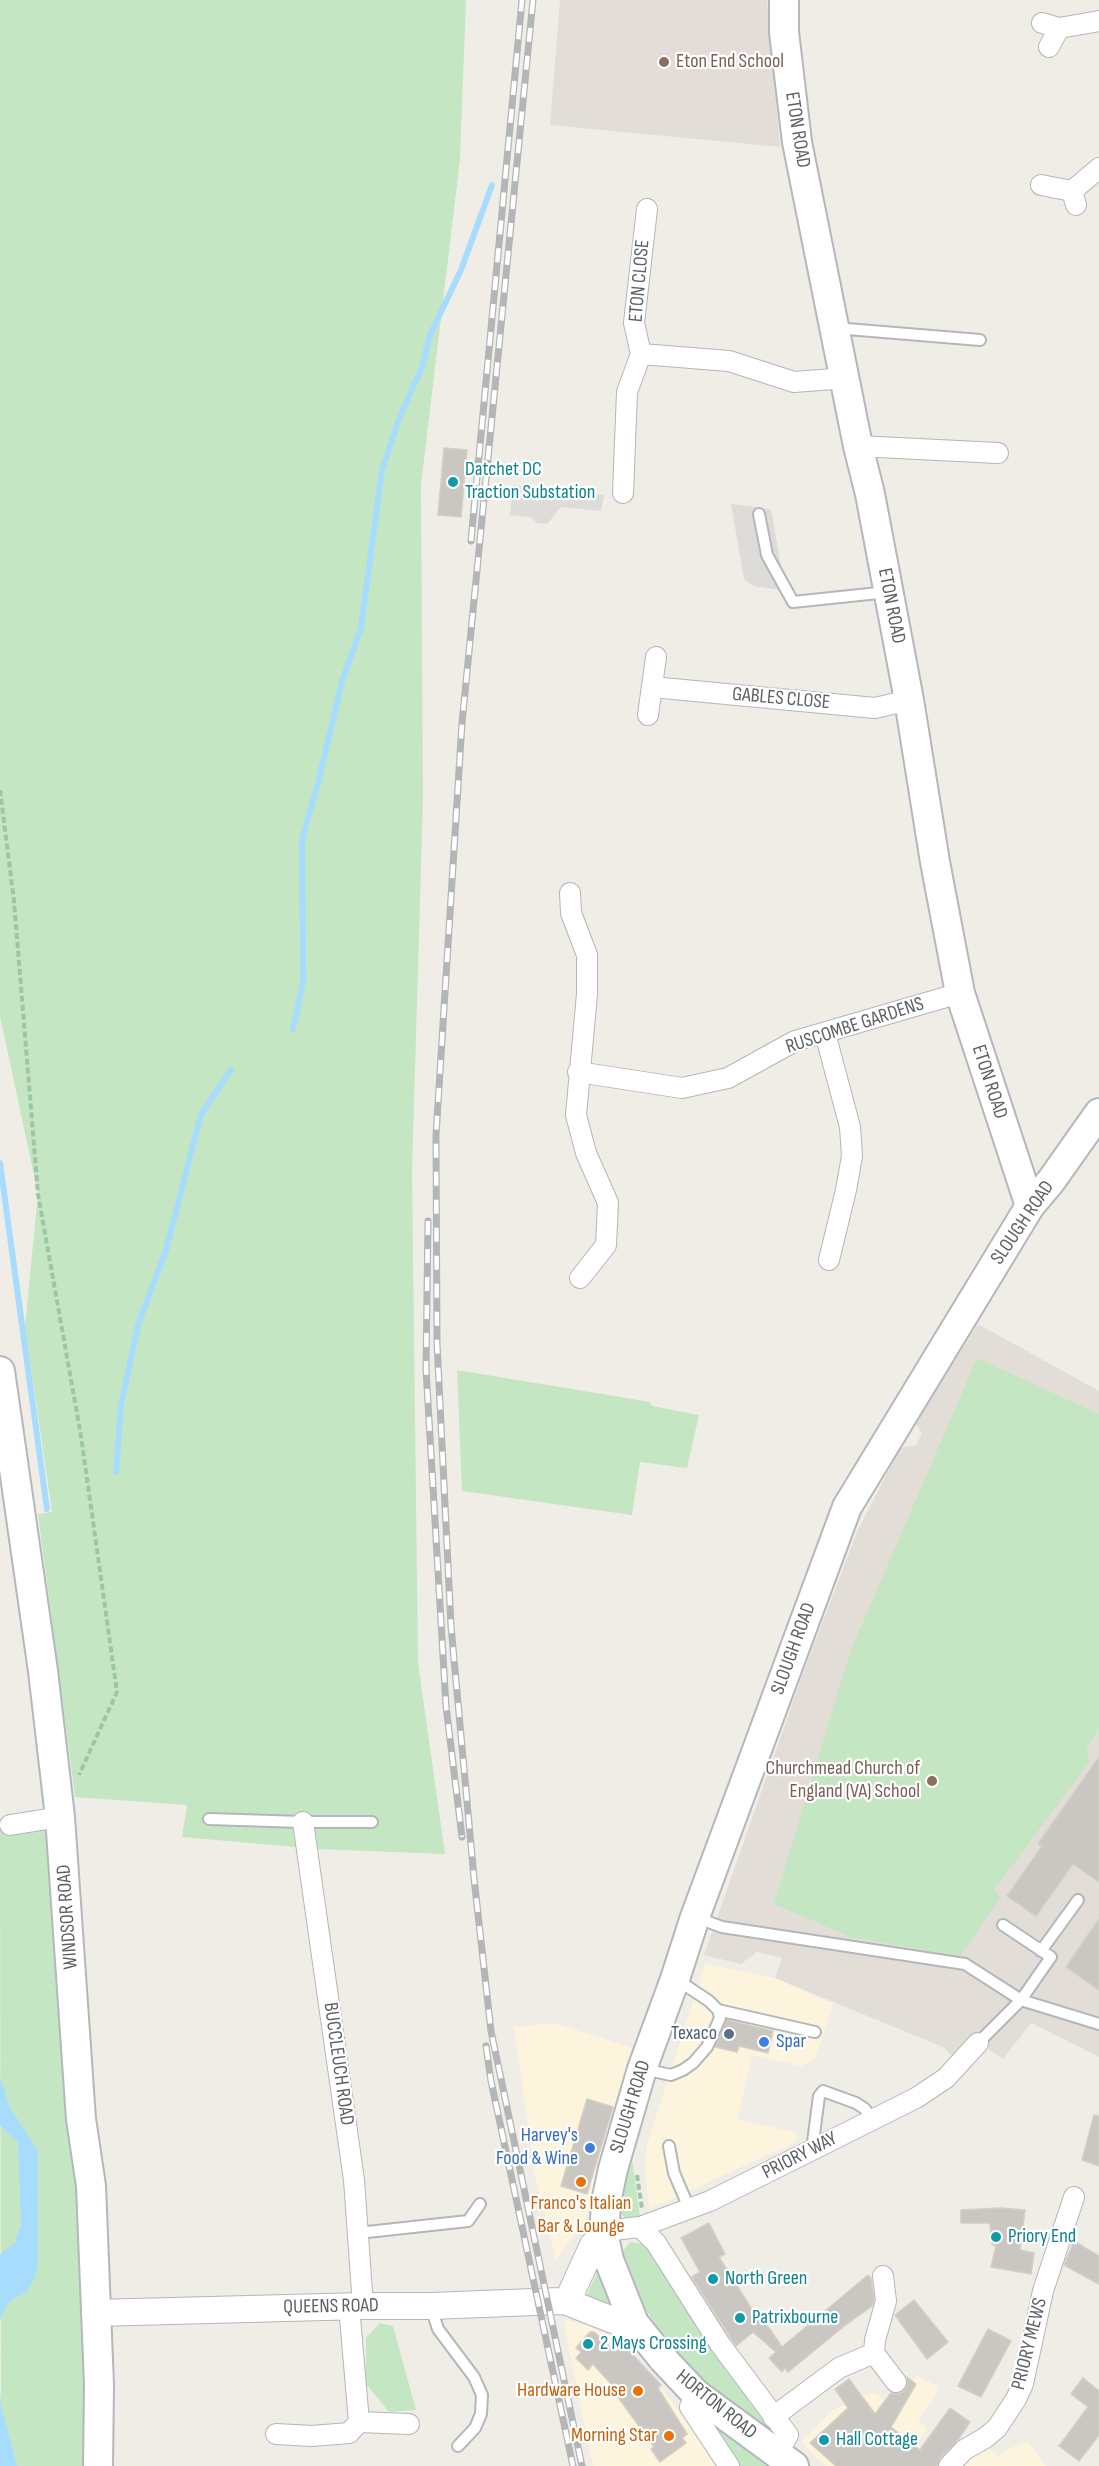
<!DOCTYPE html>
<html>
<head>
<meta charset="utf-8">
<style>
  body { margin:0 }
  canvas { display:block; background:#efede6 }
</style>
</head>
<body>
<canvas width="1099" height="2466"></canvas>
<script>
const g = document.querySelector('canvas').getContext('2d');
g.lineJoin = 'round';
function fill(path, color) {
  g.fillStyle = color;
  g.fill(path, 'evenodd');
}
function shape(rows) {
  const path = new Path2D();
  for (const r of rows) {
    path.moveTo(r[0], r[1]);
    for (let i = 2; i < r.length; i += 2) path.lineTo(r[i], r[i + 1]);
  }
  return path;
}
function stroke(path, color, width, dash) {
  g.strokeStyle = color;
  g.lineWidth = width;
  g.lineCap = dash ? 'butt' : 'round';
  g.setLineDash(dash || []);
  g.stroke(path);
}
function write(font, color, halo, rows, align = 'center') {
  g.font = font + ' "Sofia Sans Condensed",sans-serif';
  g.lineWidth = 4.5;
  g.setLineDash([]);
  g.textBaseline = 'middle';
  g.strokeStyle = halo;
  g.fillStyle = color;
  for (const [text, x, y, turn = 0] of rows) {
    g.save();
    g.translate(x, y);
    g.rotate((+turn || 0) * Math.PI / 180);
    g.textAlign = isNaN(turn) ? turn : align;
    if (halo) g.strokeText(text, 0, 0);
    g.fillText(text, 0, 0);
    g.restore();
  }
}
const commercial = shape([
  [705,1964,775,1978,833,2004,815,2059,801,2066,752,2055,738,2119,798,2133,794,2143,649,2209,645,2173,647,2145],
  [554,2023,638,2050,586,2219,556,2260,535,2177,514,2027],
  [567,2320,591,2327,619,2341,654,2377,717,2466,593,2466,564,2324],
  [916,2375,938,2387,933,2400,918,2420,928,2429,917,2444,939,2462,936,2466,826,2466,813,2455,802,2441,833,2410,871,2393,876,2394,885,2400,890,2394,902,2402],
  [1028,2442,1046,2466,958,2466,977,2452,990,2449,999,2456,1007,2449]
]);
const industrial = shape([
  [513,485,604,495,601,511,561,507,547,524,537,523,531,517,510,515],
  [731,504,771,509,782,573,796,598,792,607,786,601,781,590,753,586,744,579]
]);
const education = shape([
  [560,0,767,0,780,147,550,125],
  [978,1324,1099,1391,1099,2057,1031,2023,1003,2059,972,2038,956,2060,943,2047,775,1978,782,1958,757,1952,741,1964,704,1955,801,1679,857,1532,900,1448,916,1445,922,1433,915,1423]
]);
const green = shape([
  [0,0,466,0,460,159,421,485,423,799,412,1171,418,1663,445,1854,317,1849,182,1837,187,1805,75,1797,38,1514,52,1512,25,1326,38,1194,0,1016],
  [977,1358,1099,1414,1099,1728,1086,1749,1090,1761,994,1890,1001,1897,960,1956,851,1937,774,1904,850,1652],
  [457,1370,650,1402,652,1406,699,1415,687,1468,640,1462,632,1515,462,1491],
  [60,1817,98,2466,17,2466,1,2404,0,1827],
  [631,2151,640,2217,627,2219,620,2213],
  [630,2242,649,2245,778,2431,775,2435,715,2391,682,2361,657,2329,643,2304,623,2251],
  [598,2270,615,2309,588,2298,587,2295],
  [380,2323,393,2326,416,2410,389,2412,366,2384,366,2338],
  [724,2427,773,2466,740,2466,716,2435]
]);
const water = shape([
  [0,2077,9,2106,38,2151,38,2264,34,2279,26,2293,13,2299,7,2305,0,2320,0,2254,15,2243,21,2224,18,2142,0,2126],
  [0,2390,1,2404,17,2466,0,2466]
]);
const stream = shape([
  [293,1029,303,982,302,840,318,783,342,681,361,628,382,470,400,416,422,367,430,335,461,270,492,185],
  [0,1163,47,1509],
  [116,1472,121,1405,138,1325,166,1250,201,1114,231,1070]
]);
const building = shape([
  [444,448,467,450,461,517,438,515,444,448],
  [1099,1757,1099,1882,1073,1864,1036,1916,1007,1896,1042,1846,1038,1844,1099,1757],
  [1099,1919,1099,1990,1066,1967,1099,1919],
  [727,2020,773,2031,768,2053,739,2046,737,2052,715,2047,727,2020],
  [587,2099,613,2107,587,2194,561,2186,587,2099],
  [1094,2115,1099,2116,1099,2166,1082,2160,1094,2115],
  [1000,2208,1025,2210,1020,2250,1034,2253,1031,2274,991,2267,996,2246,992,2244,990,2223,961,2223,961,2210,1000,2208],
  [709,2223,725,2254,719,2257,753,2311,756,2309,782,2347,868,2275,871,2278,874,2300,872,2306,843,2327,788,2372,785,2368,782,2372,769,2358,776,2352,753,2332,736,2346,692,2277,700,2272,681,2238,709,2223],
  [1074,2241,1099,2256,1099,2284,1064,2265,1074,2241],
  [914,2300,948,2342,927,2359,895,2315,914,2300],
  [988,2329,1011,2341,981,2397,958,2386,988,2329],
  [590,2332,594,2332,616,2352,623,2344,661,2385,658,2388,687,2434,682,2438,686,2443,660,2462,651,2449,654,2447,618,2397,621,2395,593,2364,588,2370,576,2358,581,2352,576,2348,590,2332],
  [907,2377,916,2384,891,2427,920,2450,950,2408,970,2422,958,2440,940,2458,937,2466,836,2466,810,2443,848,2408,835,2389,849,2379,875,2414,891,2393,898,2394,904,2391,907,2386,907,2377],
  [1083,2378,1099,2391,1099,2435,1079,2461,1059,2446,1088,2407,1071,2394,1083,2378]
]);
const path = shape([
  [0,790,14,901,38,1194,81,1436,117,1692,79,1775],
  [637,2175,642,2209]
]);
const service = shape([
  [835,328,980,340],
  [759,514,767,555,793,602,888,592],
  [209,1819,303,1822,372,1822],
  [695,1917,722,1927,965,1964,1021,2000,1051,1957,1003,1925],
  [1041,1951,1078,1900],
  [718,2010,815,2032],
  [978,2043,1021,2000,1099,2024],
  [643,2069,671,2075,683,2070,693,2063,707,2047,720,2018,718,2010,709,2001,676,1979],
  [669,2146,674,2173,689,2208],
  [812,2150,819,2096,823,2091,856,2103,865,2109,873,2120],
  [358,2233,468,2221,480,2204],
  [431,2307,438,2329,474,2377,482,2395,481,2414,475,2428,458,2446]
]);
const minor = shape([
  [1042,23,1059,28,1099,21],
  [1049,47,1059,28],
  [1041,185,1072,191],
  [1076,205,1072,191,1099,168],
  [641,354,729,361,794,382,846,378],
  [858,446,998,453],
  [623,493,627,392,641,354,634,323,647,209],
  [652,687,875,708,909,700],
  [648,715,656,657],
  [570,893,571,913,587,955,587,994,576,1115,586,1153,608,1203,606,1245,580,1278],
  [825,1033,850,1127,852,1156,846,1190,829,1260],
  [578,1072,682,1088,728,1078,795,1041,960,993],
  [303,1822,354,2180,363,2306],
  [10,1825,60,1817],
  [640,2227,656,2243,720,2344,788,2435,778,2453],
  [603,2231,640,2227,710,2201,916,2098,946,2078,978,2043],
  [349,2306,359,2422],
  [874,2353,875,2340,886,2301,883,2276],
  [696,2394,690,2407,729,2466],
  [773,2417,839,2368,874,2353,896,2382],
  [276,2434,312,2436,349,2433,359,2422,409,2424],
  [949,2466,964,2450,985,2438,997,2428,1016,2399,1023,2384,1043,2291,1074,2197]
]);
const tertiary = shape([
  [567,2302,593,2245,604,2237],
  [95,2313,363,2306,431,2306,560,2301,567,2302,623,2324,634,2323]
]);
const secondary = shape([
  [784,0,784,32,797,142,858,446,870,494,909,700,935,862,960,993,1030,1206],
  [0,1371,43,1671,60,1817,81,2119,91,2186,99,2385,98,2466],
  [794,2466,696,2394,663,2359,634,2323,609,2260,604,2237,606,2202,613,2169,642,2069,675,1979,695,1917,847,1507,1030,1206,1051,1181,1099,1113]
]);
const rail = shape([
  [533,0,462,723,436,1135,437,1343,451,1626,474,1878,491,2031,582,2466],
  [471,541,522,0],
  [428,1221,426,1369,446,1706,462,1837],
  [486,2046,491,2081,573,2466]
]);
const markers = [
  [664,62,6,"#8d6e63"],
  [453,482,6,"#0f9aa8"],
  [932,1781,6,"#8d6e63"],
  [729,2034,6,"#5c6f8a"],
  [764,2042,6,"#3f7fe0"],
  [590,2148,6,"#3f7fe0"],
  [581,2182,6,"#e8710a"],
  [996,2237,6,"#0f9aa8"],
  [713,2279,6,"#0f9aa8"],
  [740,2318,6,"#0f9aa8"],
  [588,2344,6,"#0f9aa8"],
  [638,2391,6,"#e8710a"],
  [669,2436,6,"#e8710a"],
  [824,2440,6,"#0f9aa8"]
];
const educationNames = [
  ["Eton End School",676,62],
  ["Churchmead Church of",920,1769,"right"],
  ["England (VA) School",920,1792,"right"]
];
const streetNames = [
  ["ETON ROAD",797,130,81],
  ["ETON CLOSE",640,281,-85],
  ["ETON ROAD",891,606,79],
  ["GABLES CLOSE",781,699,5],
  ["RUSCOMBE GARDENS",855,1026,-18],
  ["ETON ROAD",989,1082,72],
  ["SLOUGH ROAD",1023,1223,-56],
  ["SLOUGH ROAD",794,1649,-70],
  ["WINDSOR ROAD",68,1917,-94],
  ["BUCCLEUCH ROAD",338,2064,82],
  ["SLOUGH ROAD",631,2107,-73],
  ["PRIORY WAY",800,2156,-27],
  ["QUEENS ROAD",331,2307,-1],
  ["PRIORY MEWS",1030,2344,-76],
  ["HORTON ROAD",716,2405,39]
];
const cultureNames = [
  ["Datchet DC",465,470],
  ["Traction Substation",465,493],
  ["Priory End",1008,2237],
  ["North Green",725,2279],
  ["Patrixbourne",752,2318],
  ["2 Mays Crossing",600,2344],
  ["Hall Cottage",836,2440]
];
const serviceNames = [
  ["Texaco",717,2034]
];
const shopNames = [
  ["Spar",776,2042],
  ["Harvey's",578,2136,"right"],
  ["Food & Wine",578,2159,"right"]
];
const foodNames = [
  ["Franco's Italian",581,2204,"center"],
  ["Bar & Lounge",581,2227,"center"],
  ["Hardware House",626,2391],
  ["Morning Star",657,2436]
];
fill(commercial, '#fdf4dd');
fill(industrial, '#dedcd8');
fill(education, '#e2ded7');
fill(green, '#c5e6c3');
fill(water, '#a8dcfd');
stroke(stream, '#a8dcfd', 6);
fill(building, '#cac7c3');
stroke(building, '#d4cec4', 1.5);
stroke(service, '#b3b6ba', 14);
stroke(minor, '#b3b6ba', 22);
stroke(tertiary, '#b3b6ba', 28);
stroke(secondary, '#b4b8bd', 32);
stroke(path, '#9cc7a6', 4, [6, 3]);
stroke(service, '#fff', 10);
stroke(minor, '#fff', 20);
stroke(tertiary, '#fff', 26);
stroke(secondary, '#fff', 28);
stroke(rail, '#b4b5b6', 7);
stroke(rail, '#fff', 4.5, [14]);
for (const [x, y, r, color] of markers) {
  const dot = new Path2D();
  dot.arc(x, y, r, 0, 2 * Math.PI);
  g.fillStyle = color;
  g.fill(dot);
  stroke(dot, '#fff', 2);
}
write('20px', '#785e54', '#fff', educationNames, 'left');
write('20px', '#5d6166', '#fff', streetNames);
write('20px', '#0d838f', '#fff', cultureNames, 'left');
write('20px', '#4e5e75', '#fff', serviceNames, 'right');
write('20px', '#366cbe', '#fff', shopNames, 'left');
write('20px', '#c56008', '#fff', foodNames, 'right');
</script>
</body>
</html>
